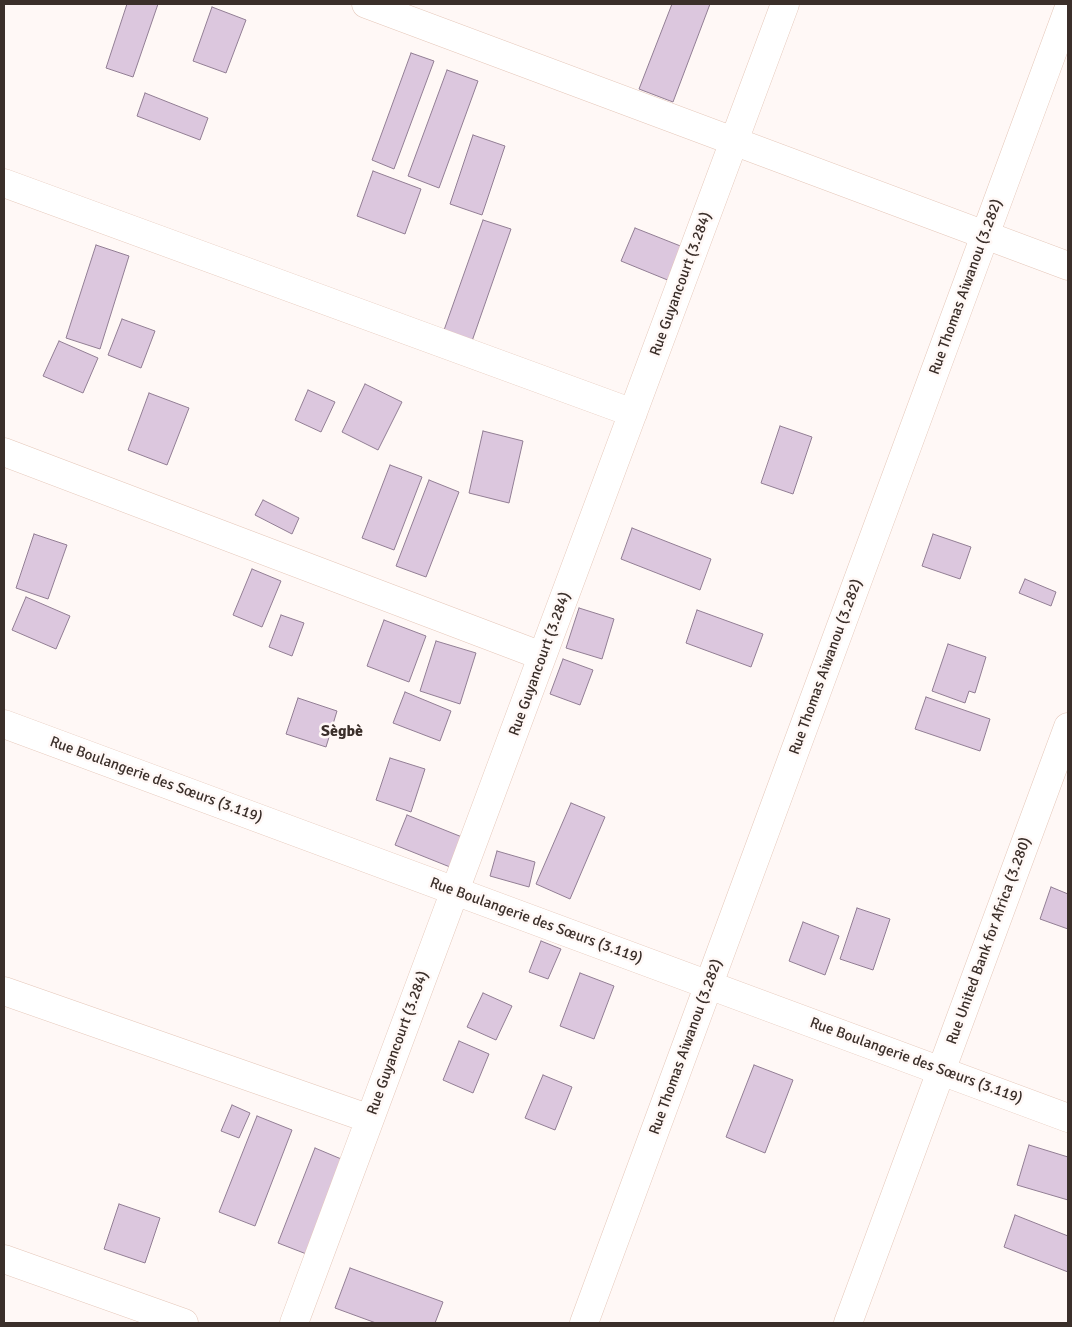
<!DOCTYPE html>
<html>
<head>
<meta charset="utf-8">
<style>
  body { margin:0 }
  #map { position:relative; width:1072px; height:1327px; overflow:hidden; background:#fff8f6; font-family:Signika,sans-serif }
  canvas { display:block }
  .frame { position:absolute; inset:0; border:5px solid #3b2f2a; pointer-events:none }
</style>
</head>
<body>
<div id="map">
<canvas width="1072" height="1327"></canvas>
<div class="frame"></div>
</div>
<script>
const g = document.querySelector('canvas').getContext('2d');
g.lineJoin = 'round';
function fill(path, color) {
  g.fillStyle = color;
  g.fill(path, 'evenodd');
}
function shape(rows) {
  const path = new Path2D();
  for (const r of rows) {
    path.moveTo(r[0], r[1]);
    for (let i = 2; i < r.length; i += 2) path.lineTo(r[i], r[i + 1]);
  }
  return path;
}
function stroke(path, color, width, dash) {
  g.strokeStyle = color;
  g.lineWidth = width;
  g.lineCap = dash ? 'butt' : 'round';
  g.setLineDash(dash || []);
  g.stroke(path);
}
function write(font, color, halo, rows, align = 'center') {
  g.font = font + ' Signika,sans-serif';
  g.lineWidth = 5;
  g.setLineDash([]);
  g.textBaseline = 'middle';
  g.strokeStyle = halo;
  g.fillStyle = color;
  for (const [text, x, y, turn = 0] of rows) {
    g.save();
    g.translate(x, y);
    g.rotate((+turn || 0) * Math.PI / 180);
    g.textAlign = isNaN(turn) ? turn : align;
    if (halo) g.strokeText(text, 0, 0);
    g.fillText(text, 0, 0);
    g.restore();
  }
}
const building = shape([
  [127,4,158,4,133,77,106,68,127,4],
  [672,4,710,4,673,102,639,89,672,4],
  [212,7,246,20,226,73,193,61,212,7],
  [411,53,434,61,394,169,372,160,411,53],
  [447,70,478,81,439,188,408,176,447,70],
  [145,93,208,118,200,140,137,116,145,93],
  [473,135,505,146,482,215,450,204,473,135],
  [373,171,421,189,405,234,357,216,373,171],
  [483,220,511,229,471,344,443,333,483,220],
  [635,228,683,247,670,281,621,261,635,228],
  [96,245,129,256,100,349,66,338,96,245],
  [122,319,155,331,141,368,108,355,122,319],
  [59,341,98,358,83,393,43,376,59,341],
  [365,384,402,402,378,450,342,432,365,384],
  [308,390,335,402,321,432,295,420,308,390],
  [149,393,189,408,167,465,128,450,149,393],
  [780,426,812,437,793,494,761,483,780,426],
  [483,431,523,441,509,503,469,493,483,431],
  [390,465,422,477,394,550,362,538,390,465],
  [429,480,459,492,426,577,396,566,429,480],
  [263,500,299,518,292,534,255,515,263,500],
  [632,528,711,559,700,590,621,559,632,528],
  [34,534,67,545,48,599,16,588,34,534],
  [933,534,971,547,960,579,922,566,933,534],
  [252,569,281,581,262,627,233,615,252,569],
  [1025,579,1056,592,1051,606,1019,593,1025,579],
  [26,597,70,616,56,649,12,630,26,597],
  [579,608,614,619,602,659,566,648,579,608],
  [697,610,763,634,751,667,686,643,697,610],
  [281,615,304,623,292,656,269,647,281,615],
  [384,620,426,636,409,682,367,666,384,620],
  [436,641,476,653,460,704,420,691,436,641],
  [948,644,986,657,975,693,969,691,965,703,932,691,948,644],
  [563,659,593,670,580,705,550,694,563,659],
  [405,692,451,711,440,741,393,723,405,692],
  [926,697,990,719,980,751,915,729,926,697],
  [298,698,337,711,326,747,286,734,298,698],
  [390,758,425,769,411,812,376,800,390,758],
  [571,803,605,817,570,899,536,884,571,803],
  [407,815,462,837,450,867,395,845,407,815],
  [497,851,535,862,529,887,490,876,497,851],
  [1051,887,1068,894,1068,929,1040,919,1051,887],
  [857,908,890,919,873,970,840,959,857,908],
  [803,922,839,936,825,975,789,961,803,922],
  [541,941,561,949,548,979,529,972,541,941],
  [580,973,614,986,594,1039,560,1026,580,973],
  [483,993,512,1006,496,1040,467,1027,483,993],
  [459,1041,489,1054,473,1093,443,1080,459,1041],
  [754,1065,793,1080,765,1153,726,1137,754,1065],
  [543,1075,572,1087,555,1130,525,1118,543,1075],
  [232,1105,250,1113,239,1138,221,1131,232,1105],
  [257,1116,292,1130,255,1226,219,1212,257,1116],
  [1029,1145,1068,1157,1068,1200,1017,1185,1029,1145],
  [315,1148,346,1161,309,1255,278,1243,315,1148],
  [119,1204,160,1218,145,1263,104,1249,119,1204],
  [1015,1215,1068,1236,1068,1272,1004,1247,1015,1215],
  [350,1268,443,1302,435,1323,376,1323,335,1308,350,1268]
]);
const minor = shape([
  [366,4,1068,266],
  [4,183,633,413],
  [4,452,542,656],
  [4,724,1068,1118],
  [4,991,370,1119],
  [4,1259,184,1323],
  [294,1323,785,4],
  [584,1323,1068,10],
  [848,1323,1068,727]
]);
const streetNames = [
  ["Rue Guyancourt (3.284)",681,284,-70],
  ["Rue Thomas Aiwanou (3.282)",966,287,-70],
  ["Rue Guyancourt (3.284)",540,664,-70],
  ["Rue Thomas Aiwanou (3.282)",826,667,-70],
  ["Rue Boulangerie des Sœurs (3.119)",156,780,20],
  ["Rue Boulangerie des Sœurs (3.119)",536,921,20],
  ["Rue United Bank for Africa (3.280)",989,941,-70],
  ["Rue Guyancourt (3.284)",398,1043,-70],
  ["Rue Thomas Aiwanou (3.282)",686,1047,-70],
  ["Rue Boulangerie des Sœurs (3.119)",916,1061,20]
];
const neighbourhoodNames = [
  ["Sègbè",342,732]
];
fill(building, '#dcc7de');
stroke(building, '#927e94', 1);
stroke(minor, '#e5c7b9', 29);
stroke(minor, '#fff', 28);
write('15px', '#3b2f2a', '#fff8f6', streetNames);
write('bold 16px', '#3b2f2a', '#fff8f6', neighbourhoodNames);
</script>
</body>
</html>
